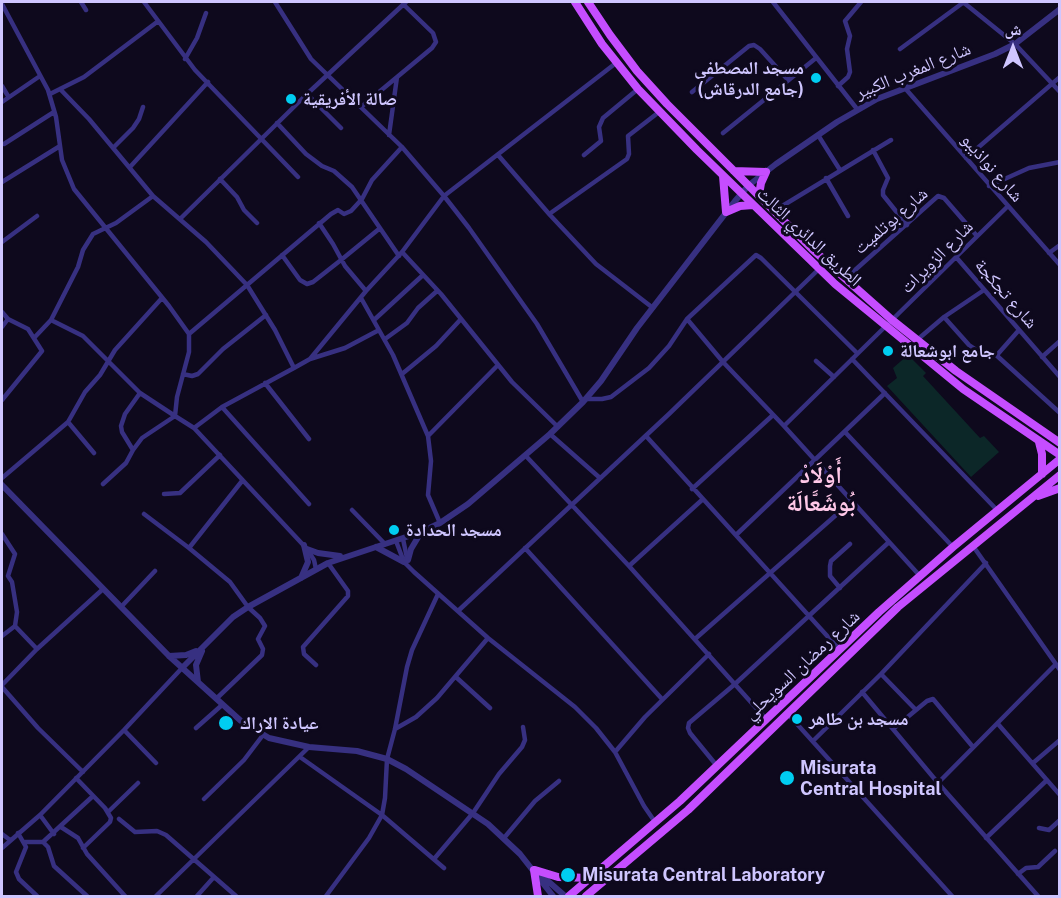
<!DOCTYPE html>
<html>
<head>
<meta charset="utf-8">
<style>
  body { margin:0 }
  #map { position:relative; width:1061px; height:898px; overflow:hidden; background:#0e091d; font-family:"Public Sans","Noto Naskh Arabic",sans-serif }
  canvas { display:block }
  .frame { position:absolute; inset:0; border:3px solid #cfc6ff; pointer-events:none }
  .north { position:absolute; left:983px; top:18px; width:60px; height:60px; -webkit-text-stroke:4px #0e091d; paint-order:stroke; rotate:0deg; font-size:16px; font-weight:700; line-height:24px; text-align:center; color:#cfc6ff }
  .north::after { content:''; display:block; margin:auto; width:21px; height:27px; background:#cfc6ff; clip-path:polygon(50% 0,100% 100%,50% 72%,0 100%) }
</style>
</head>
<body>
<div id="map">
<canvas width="1061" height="898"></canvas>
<div class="frame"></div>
<div class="north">ش</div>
</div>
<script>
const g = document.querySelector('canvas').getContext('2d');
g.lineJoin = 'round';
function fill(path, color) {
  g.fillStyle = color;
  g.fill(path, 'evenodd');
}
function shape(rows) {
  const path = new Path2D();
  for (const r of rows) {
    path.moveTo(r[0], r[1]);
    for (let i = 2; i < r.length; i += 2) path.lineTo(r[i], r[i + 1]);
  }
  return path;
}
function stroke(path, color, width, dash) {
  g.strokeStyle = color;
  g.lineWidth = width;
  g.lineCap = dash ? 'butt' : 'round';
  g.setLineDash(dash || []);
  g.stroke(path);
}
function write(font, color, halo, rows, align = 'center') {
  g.font = font + ' "Public Sans","Noto Naskh Arabic",sans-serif';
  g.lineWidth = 6;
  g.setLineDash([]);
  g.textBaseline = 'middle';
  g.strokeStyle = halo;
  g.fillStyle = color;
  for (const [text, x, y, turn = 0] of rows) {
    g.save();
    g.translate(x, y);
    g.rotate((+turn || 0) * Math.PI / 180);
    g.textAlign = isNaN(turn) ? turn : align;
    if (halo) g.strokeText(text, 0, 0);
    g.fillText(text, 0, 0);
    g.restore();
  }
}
const green = shape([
  [908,355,926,373,923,376,980,438,984,436,999,452,971,477,887,386,897,378,893,368]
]);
const minor = shape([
  [81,2,86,10],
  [144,2,195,70,298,177],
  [275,2,311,59,402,147,444,196,469,228,537,324,583,402],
  [773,2,857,109],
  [963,2,1015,44,1060,92],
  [2,4,48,90,56,117,62,160,74,189,169,306,189,334,189,352,177,397,175,416,194,428,307,549,314,560,316,569],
  [900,49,964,2],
  [185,59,197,38,206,13],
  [2,86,8,96],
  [838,86,848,77,850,72,847,49,850,36,845,21,861,2],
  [904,87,1060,265],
  [60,89,89,119,153,196],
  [692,92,749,46,754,45,760,49,788,80],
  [50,94,84,77,157,22],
  [307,94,341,128],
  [2,102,40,76],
  [361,107,432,48,436,42,433,33,403,4],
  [277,123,306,154,322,166,334,171,352,187,399,256],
  [723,133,816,58],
  [389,135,397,77],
  [818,135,840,170],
  [4,144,54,112],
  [113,148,133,128,139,119,143,107],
  [873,150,888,178,883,190,883,195,907,225],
  [498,155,550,215,596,264,653,308],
  [584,155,601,141,599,127,603,118,638,89],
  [966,158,1060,77],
  [130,167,208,82],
  [826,178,848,216],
  [220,179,237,197,244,210,257,223],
  [2,182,60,146],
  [989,186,1029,168,1060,162],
  [774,211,891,140],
  [552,212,627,159,629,154,628,136,659,112],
  [180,219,307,94,406,2],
  [319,223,333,244,345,266,366,291],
  [2,242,37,216],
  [402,252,441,294,512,382,558,427],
  [1049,253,1060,245],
  [282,255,300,280,307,284,313,282,341,260,379,229],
  [956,257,1060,377],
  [845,279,938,196,944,198,977,236],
  [361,298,393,355,428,436,431,461,428,495,440,523],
  [2,312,8,319,2,327],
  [944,317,969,345,978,351,995,354,1060,413],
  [687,319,723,362,784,426,920,576],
  [51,320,78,267,83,250,93,234,116,223,153,196,206,242,247,285,189,334],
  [374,320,423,275],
  [34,338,51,320,83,336,140,393,175,416,142,438,133,450,126,463,103,484],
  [385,339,407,323,418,308,437,291],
  [917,340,944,317,984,290],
  [997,355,1019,330],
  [1042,357,1060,341],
  [310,359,345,348,379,330],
  [852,359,997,510],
  [816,361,834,377],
  [294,368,310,359,366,291,402,252,444,196,616,63],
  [183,374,192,376,198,374,223,349,266,315],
  [402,374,436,346,461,319],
  [265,383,309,439],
  [585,399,602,399,611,397,649,368,669,346,687,319,756,255,761,258,857,353],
  [2,400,42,351,28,329,8,319],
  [222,407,309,504],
  [68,422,94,453],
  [784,426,1007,207],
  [194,428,222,407,294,368,275,330,247,285,331,214,338,210,344,214,351,211,362,199,372,180,402,147],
  [845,432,953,547],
  [550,434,600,478],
  [428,436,498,365],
  [646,436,839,649],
  [133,450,122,432,121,426,125,414,140,393],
  [525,455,629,566,766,719],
  [2,478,68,422,85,392,100,375,115,350,162,298],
  [692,489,773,415],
  [164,494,180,493,220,455],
  [352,510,385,544],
  [144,514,189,548,230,582,248,607,260,618,265,626,258,639,263,649,262,655,216,699],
  [2,534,15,554,8,576,12,582,17,612,15,626,37,649],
  [736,535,885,393],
  [403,539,407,558],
  [396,541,404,562,414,572,488,638,575,707,596,728,615,752,644,806,655,822],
  [973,546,1060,670],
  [189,548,242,481],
  [525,548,662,699],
  [629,566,703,499],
  [840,588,830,576,830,566,831,561,850,544],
  [121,607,155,571],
  [458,611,669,414,819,269],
  [2,636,15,626],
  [695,639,852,501],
  [316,665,304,654,303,647,348,596,348,591,328,563],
  [881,674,916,710],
  [457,678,490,708],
  [2,685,37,649,103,589],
  [2,687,38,728,83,772],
  [862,692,938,783,1038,896],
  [788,714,952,896],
  [998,724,1060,795],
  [196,728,222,705],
  [395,729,416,717,437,698,488,638],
  [893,729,927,701,933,699,973,747],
  [124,730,156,763],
  [813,741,881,674,986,563],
  [615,752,645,717,709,654],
  [300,757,382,815,444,868],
  [1033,763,1060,740],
  [717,766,690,733,688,728,689,723,735,684,889,542],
  [76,778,105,808,111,818,110,822,83,848],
  [938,783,1056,664],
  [204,799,244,760,263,735],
  [108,812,138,783],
  [40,815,54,834],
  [119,819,135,832,157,831,166,835,236,896],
  [61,827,78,838,87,854,125,896],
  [1039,828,1049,830,1060,820],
  [18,833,26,847,16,872,19,879,37,896],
  [2,834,10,840],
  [504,838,535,801,559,781],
  [986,838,1047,780],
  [24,842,43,842,93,796],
  [43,842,48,847,54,866,87,896],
  [2,848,40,815,124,730,182,668],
  [434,859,473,813,499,774,522,747,525,740,523,727],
  [1018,874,1026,868,1038,867,1055,851],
  [156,896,309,747],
  [197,896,214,877],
  [326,896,369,838,382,815,385,798,387,759,395,729,407,667,412,650,438,594]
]);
const tertiary = shape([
  [2,485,169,656,241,721,269,738,309,747,357,751,387,759,406,769,488,824,520,854,553,896],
  [376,547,404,562],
  [307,549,318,553,340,556],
  [408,560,411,549,420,534],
  [301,578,308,562,304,545],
  [169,656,186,655,196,651],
  [182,668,233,617,248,607,328,563,421,532,440,523,468,504,550,434,583,402,601,381,637,328,735,201,749,185,776,164,837,122,877,99,995,54,1015,44,1060,9],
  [198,682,196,665,202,651],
  [541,875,565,896]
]);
const primary = shape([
  [575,2,602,44,638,89,697,150,835,284,963,389,1060,455],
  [588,2,610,35,637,71,667,104,812,249,892,320,956,371,1060,443],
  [734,171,766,172],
  [723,176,726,212,740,206,753,205],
  [759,195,761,183,766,172],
  [1039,442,1042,454,1042,474],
  [1038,496,1060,488],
  [534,870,538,896],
  [535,870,558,877,591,878],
  [569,896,680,801,879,612,953,547,1060,459],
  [586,896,688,810,898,607,1060,475]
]);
const markers = [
  [816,78,6,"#00cdf1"],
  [291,99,6,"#00cdf1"],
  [888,351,6,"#00cdf1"],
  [394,530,6,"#00cdf1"],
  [797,719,6,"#00cdf1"],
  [226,723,8,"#00cdf1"],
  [787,778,8,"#00cdf1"],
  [568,875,8,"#00cdf1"]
];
const poiNames = [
  ["مسجد المصطفى",804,68,"right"],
  ["(جامع الدرقاش)",804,89,"right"],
  ["صالة الأفريقية",303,99],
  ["جامع ابوشعالة",900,351],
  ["مسجد الحدادة",406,530],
  ["مسجد بن طاهر",809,719],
  ["عيادة الاراك",240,723],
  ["Misurata",800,768],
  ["Central Hospital",800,789],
  ["Misurata Central Laboratory",582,875]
];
const streetNames = [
  ["شارع المغرب الكبير",913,71,-22],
  ["شارع نواذيبو",992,168,49],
  ["شارع بوتلميت",891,221,-41],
  ["الطريق الدائري الثالث",809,237,43],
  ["شارع الزويرات",937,257,-45],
  ["شارع تجكجة",1006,294,49],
  ["شارع رمضان السويحلي",802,665,-43]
];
const districtNames = [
  ["أَوْلَادْ",821,476],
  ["بُوشَعَّالَة",821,504]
];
fill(green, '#0c2728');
stroke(minor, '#373081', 4.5);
stroke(tertiary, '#373081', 6);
stroke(primary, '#c54dff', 8);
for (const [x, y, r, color] of markers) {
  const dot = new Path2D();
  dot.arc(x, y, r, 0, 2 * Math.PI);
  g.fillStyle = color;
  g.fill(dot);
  stroke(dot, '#0e091d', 2);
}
write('bold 18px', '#cfc6ff', '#0e091d', poiNames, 'left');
write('18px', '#cfc6ff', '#0e091d', streetNames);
write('bold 24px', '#ffc8e8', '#0e091d', districtNames);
</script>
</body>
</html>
